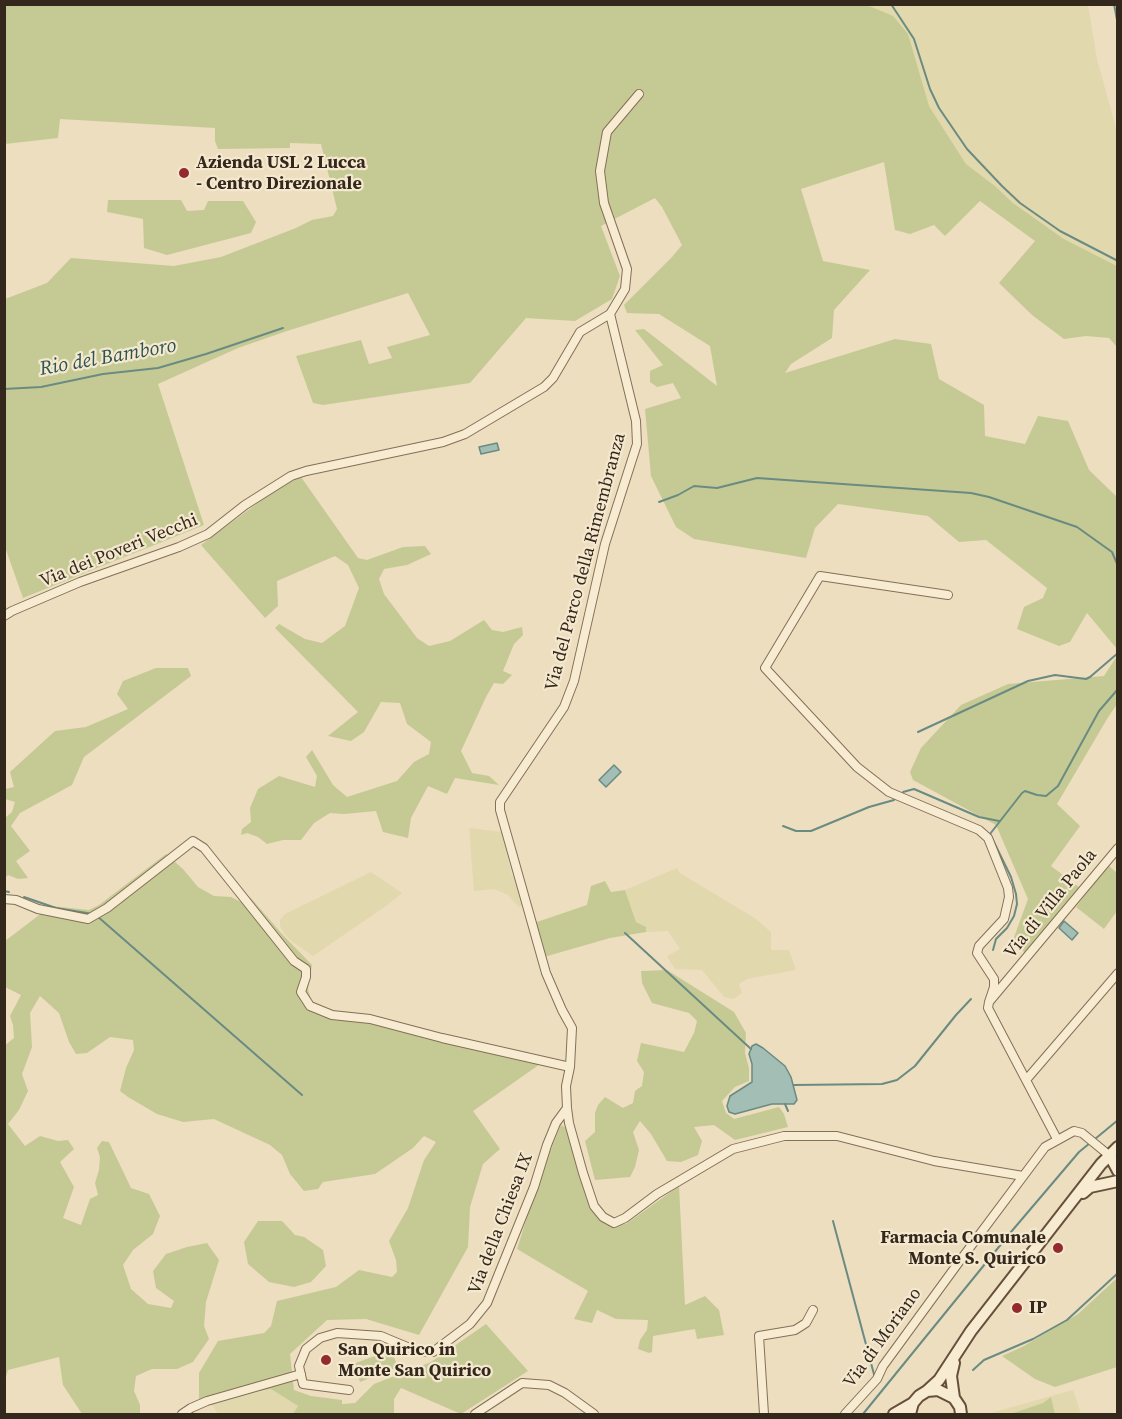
<!DOCTYPE html>
<html>
<head>
<meta charset="utf-8">
<style>
  body { margin:0 }
  #map { position:relative; width:1122px; height:1419px; overflow:hidden; background:#ecdebf; font-family:"Source Serif 4",serif }
  canvas { display:block }
  .frame { position:absolute; inset:0; border:6px solid #34271c; pointer-events:none }
</style>
</head>
<body>
<div id="map">
<canvas width="1122" height="1419"></canvas>
<div class="frame"></div>
</div>
<script>
const g = document.querySelector('canvas').getContext('2d');
g.lineJoin = 'round';
function fill(path, color) {
  g.fillStyle = color;
  g.fill(path, 'evenodd');
}
function shape(rows) {
  const path = new Path2D();
  for (const r of rows) {
    path.moveTo(r[0], r[1]);
    for (let i = 2; i < r.length; i += 2) path.lineTo(r[i], r[i + 1]);
  }
  return path;
}
function stroke(path, color, width, dash) {
  g.strokeStyle = color;
  g.lineWidth = width;
  g.lineCap = dash ? 'butt' : 'round';
  g.setLineDash(dash || []);
  g.stroke(path);
}
function write(font, color, halo, rows, align = 'center') {
  g.font = font + ' "Source Serif 4",serif';
  g.lineWidth = 4.5;
  g.setLineDash([]);
  g.textBaseline = 'middle';
  g.strokeStyle = halo;
  g.fillStyle = color;
  for (const [text, x, y, turn = 0] of rows) {
    g.save();
    g.translate(x, y);
    g.rotate((+turn || 0) * Math.PI / 180);
    g.textAlign = isNaN(turn) ? turn : align;
    if (halo) g.strokeText(text, 0, 0);
    g.fillText(text, 0, 0);
    g.restore();
  }
}
const farmland = shape([
  [867,5,1088,5,1097,59,1117,132,1117,266,1064,239,1013,203,995,186,966,164,929,106,919,76,892,16],
  [469,828,502,832,512,876,514,875,524,905,519,907,508,895,494,889,474,891],
  [677,868,680,873,756,919,771,932,771,950,789,950,796,970,747,979,739,984,742,993,734,999,724,997,702,970,675,969,667,956,680,949,668,931,646,932,646,927,636,922,625,890],
  [371,872,402,893,386,906,313,956,290,940,284,933,280,926,280,920,285,914],
  [271,1389,298,1406,293,1414,218,1414,210,1402],
  [1073,1390,1081,1414,1055,1414,1051,1397,1043,1403,1010,1414,987,1414]
]);
const green = shape([
  [5,5,867,5,893,16,908,34,929,106,966,164,995,186,1013,203,1064,239,1117,266,1117,347,1109,338,1086,336,1064,339,1032,315,999,283,1035,241,980,201,945,236,934,225,910,234,895,230,884,162,801,189,823,261,870,270,834,310,832,338,791,364,785,373,895,339,931,344,939,379,984,405,985,436,1025,444,1038,416,1068,421,1089,470,1117,497,1117,649,1087,613,1070,642,1059,646,1017,629,1024,607,1043,598,1047,588,986,540,959,542,928,516,838,504,815,528,806,558,694,539,676,527,651,476,645,409,681,398,673,383,657,387,650,382,650,371,663,365,635,330,644,329,717,386,710,346,659,314,627,313,624,305,672,257,682,245,662,207,655,198,601,226,620,276,612,299,575,321,526,318,470,383,323,405,313,403,296,356,361,340,369,364,392,358,387,347,430,335,408,293,287,331,238,348,158,384,204,525,23,598,5,547,5,299,47,283,71,258,174,266,221,257,296,228,312,220,333,216,337,209,321,144,290,143,290,148,218,149,215,141,215,128,60,119,58,138,5,144],
  [108,200,181,200,187,211,204,210,208,201,243,201,256,222,251,233,167,255,144,248,143,219,107,212],
  [301,477,358,558,367,560,403,547,425,546,431,554,407,565,384,569,379,579,384,594,417,638,429,646,450,641,484,620,492,630,503,632,522,627,523,635,514,644,503,671,512,675,503,684,494,683,486,697,461,751,472,773,489,776,499,785,455,778,447,794,428,786,411,818,408,838,383,832,376,811,344,814,330,813,314,823,301,840,283,840,267,844,258,837,247,833,241,835,242,829,251,822,250,808,258,789,279,776,315,787,317,776,306,757,312,750,333,785,347,797,397,781,414,762,429,754,431,742,407,724,400,703,381,702,364,732,351,741,328,736,358,712,275,628,279,624,305,639,322,643,345,626,359,588,348,565,335,556,277,581,278,606,265,618,201,545,282,485],
  [1117,656,1117,704,1107,719,1057,804,1080,826,1051,866,1079,887,1025,953,1013,940,1028,899,996,825,913,780,910,772,921,748,961,705,1008,684,1104,676],
  [156,668,188,668,191,676,84,757,72,785,20,813,11,826,30,851,16,861,28,878,18,879,8,875,5,878,5,818,12,812,15,802,5,799,5,789,14,787,10,772,55,731,86,727,128,709,117,694,123,681],
  [166,854,183,869,198,887,214,896,231,897,243,903,250,897,282,934,312,965,308,989,312,1003,328,1010,473,1047,543,1062,473,1111,500,1149,483,1164,470,1207,468,1247,419,1335,366,1319,327,1320,290,1354,294,1390,311,1396,342,1400,342,1404,355,1403,374,1384,431,1362,486,1324,528,1371,461,1414,401,1388,394,1399,394,1414,293,1414,298,1406,271,1389,199,1401,199,1373,218,1341,264,1333,271,1326,277,1301,336,1287,359,1270,392,1277,397,1272,396,1260,389,1241,408,1208,424,1160,436,1142,424,1136,413,1148,375,1174,323,1182,318,1189,304,1191,290,1174,282,1155,270,1145,214,1119,183,1122,157,1114,128,1097,120,1091,126,1068,134,1050,133,1040,110,1037,87,1053,76,1054,69,1042,59,1013,40,996,30,1013,32,1047,22,1074,28,1091,19,1110,8,1124,25,1146,40,1136,58,1141,68,1140,74,1149,60,1162,74,1187,63,1218,81,1225,90,1199,98,1195,95,1183,99,1170,100,1157,97,1148,102,1141,109,1142,131,1188,149,1194,160,1216,153,1234,133,1250,123,1265,131,1289,148,1304,171,1308,174,1301,156,1288,153,1271,166,1254,187,1247,207,1243,219,1260,206,1302,204,1326,209,1339,193,1362,177,1369,152,1369,136,1376,134,1391,140,1405,140,1414,82,1414,63,1385,59,1357,8,1370,5,1380,4,1046,14,1038,13,1025,10,1016,21,995,5,987,5,941,51,906,89,910,99,905],
  [1108,865,1117,873,1117,911,1104,929,1076,907],
  [605,881,611,892,625,890,636,922,646,927,646,932,610,938,544,957,534,923,587,905,591,886],
  [667,970,734,1012,746,1033,745,1053,749,1068,749,1081,735,1087,722,1101,726,1113,734,1119,779,1107,784,1114,788,1127,735,1140,714,1125,694,1127,702,1141,698,1155,681,1162,667,1161,651,1134,640,1121,633,1132,639,1150,635,1167,630,1177,595,1180,585,1141,595,1132,595,1113,598,1105,605,1097,623,1108,633,1103,635,1091,642,1086,644,1072,637,1061,641,1043,684,1052,694,1033,697,1021,689,1013,652,1003,642,983,641,971],
  [561,1125,566,1128,568,1132,594,1210,610,1225,626,1224,679,1186,685,1305,705,1296,719,1310,724,1335,697,1339,695,1329,653,1336,652,1352,649,1353,638,1349,640,1340,647,1330,648,1320,616,1319,597,1310,592,1323,574,1319,588,1291,517,1249,541,1173],
  [258,1221,282,1221,295,1235,304,1237,323,1250,326,1266,311,1282,294,1287,269,1282,248,1264,244,1242],
  [1117,1278,1117,1367,1055,1387,1035,1379,1002,1356,1024,1346,1078,1314],
  [391,1350,398,1367,360,1382,353,1364],
  [1051,1397,1055,1414,1010,1414,1043,1403]
]);
const water = shape([
  [497,443,499,450,481,454,479,447,497,443],
  [614,765,621,772,606,787,599,780,614,765],
  [1064,921,1078,933,1072,940,1059,928,1064,921],
  [756,1044,763,1048,785,1066,791,1077,797,1100,794,1104,772,1104,735,1114,729,1112,727,1106,730,1096,752,1082,752,1064,749,1054,752,1046,756,1044]
]);
const stream = shape([
  [891,4,914,39,930,89,939,108,967,149,1002,186,1020,203,1060,231,1118,261],
  [1114,4,1118,25],
  [4,389,41,387,103,374,158,368,206,354,283,328],
  [659,502,678,495,694,486,717,488,757,478,971,493,989,497,1077,527,1112,552,1118,566],
  [918,732,1028,681,1055,675,1086,679,1090,677,1118,653],
  [903,792,914,789,979,817,999,821],
  [783,826,796,831,811,831,869,807,894,800],
  [4,891,9,892],
  [24,897,56,908,93,914],
  [97,916,302,1095],
  [625,933,751,1049],
  [993,950,996,939,1007,928,1014,916,1017,904,1016,894,1011,877,990,834,1022,793,1025,791,1037,795,1046,796,1058,786,1099,711,1118,689],
  [794,1085,882,1084,897,1080,915,1066,956,1015,971,999],
  [785,1104,788,1111],
  [1095,1139,1118,1120],
  [833,1221,875,1378],
  [973,1370,984,1360,1033,1339,1067,1320,1118,1273],
  [863,1414,1011,1232,1079,1152,1090,1143]
]);
const street = shape([
  [639,94,607,132,600,171,604,203,627,269,625,289,610,314,636,421,637,444,605,544,574,681,564,707,500,802,500,810,546,973,562,1010,572,1028,570,1067,566,1086,567,1108,569,1123,583,1173,594,1206,603,1217,614,1223,625,1218,657,1194,733,1149,784,1136,837,1136,934,1161,1023,1176],
  [948,595,820,576,765,668,857,767,889,792,979,830,988,838,1008,888,1009,897,1004,919,979,946,977,953,994,979,994,987,989,1002],
  [4,616,12,611,80,582,179,547,208,534,245,505,291,476,306,471,443,442,465,434,544,387,553,378,580,332,610,314],
  [4,899,16,900,38,909,88,919,107,908,193,841,204,848,294,961,306,969,306,977,301,992,310,1006,332,1015,370,1019,442,1038,570,1067],
  [1026,1080,1118,973],
  [1057,1139,988,1008,989,1002,1118,848],
  [349,1390,303,1384,299,1366,306,1349,320,1338,337,1333,381,1336,417,1351,433,1352,470,1324,487,1303,534,1187,547,1145,556,1123,567,1108],
  [182,1414,191,1408,207,1401,301,1374],
  [475,1414,522,1383,549,1385,565,1393,594,1414],
  [764,1414,759,1336,795,1330,806,1323,813,1310],
  [845,1414,877,1379,883,1366,959,1262,1045,1147,1074,1131,1082,1133,1110,1156]
]);
const secondary = shape([
  [1110,1156,1118,1171],
  [1083,1193,1090,1187,1118,1181],
  [954,1363,951,1376,954,1398],
  [927,1391,939,1380,971,1331,1101,1164,1118,1147],
  [894,1414,913,1403],
  [910,1414,913,1403,919,1396,927,1391,938,1390,954,1398,960,1407,961,1414]
]);
const markers = [
  [184,173,6,"#922a2e"],
  [1058,1248,6,"#922a2e"],
  [1017,1308,6,"#922a2e"],
  [326,1360,6,"#922a2e"]
];
const poiNames = [
  ["Azienda USL 2 Lucca",196,163],
  ["- Centro Direzionale",196,184],
  ["Farmacia Comunale",1046,1238,"right"],
  ["Monte S. Quirico",1046,1259,"right"],
  ["IP",1029,1308],
  ["San Quirico in",338,1350],
  ["Monte San Quirico",338,1371]
];
const streetNames = [
  ["Via dei Poveri Vecchi",119,551,-22],
  ["Via del Parco della Rimembranza",586,562,-75],
  ["Via di Villa Paola",1051,904,-51],
  ["Via della Chiesa IX",501,1224,-69],
  ["Via di Moriano",883,1338,-54]
];
const waterNames = [
  ["Rio del Bamboro",108,358,-10]
];
fill(farmland, '#e2d8ad');
fill(green, '#c5ca94');
fill(water, '#a2beb5');
stroke(water, '#6a8b82', 1.5);
stroke(stream, '#6a8b82', 2);
stroke(street, '#846f58', 10);
stroke(secondary, '#66503c', 14);
stroke(street, '#f7ebd2', 8);
stroke(secondary, '#f7ebd2', 10);
for (const [x, y, r, color] of markers) {
  const dot = new Path2D();
  dot.arc(x, y, r, 0, 2 * Math.PI);
  g.fillStyle = color;
  g.fill(dot);
  stroke(dot, '#f4e8cf', 2);
}
write('bold 18px', '#34271c', '#f4e8cf', poiNames, 'left');
write('18px', '#34271c', '#f4e8cf', streetNames);
write('italic 20px', '#2c5450', '#f4e8cf', waterNames);
</script>
</body>
</html>
